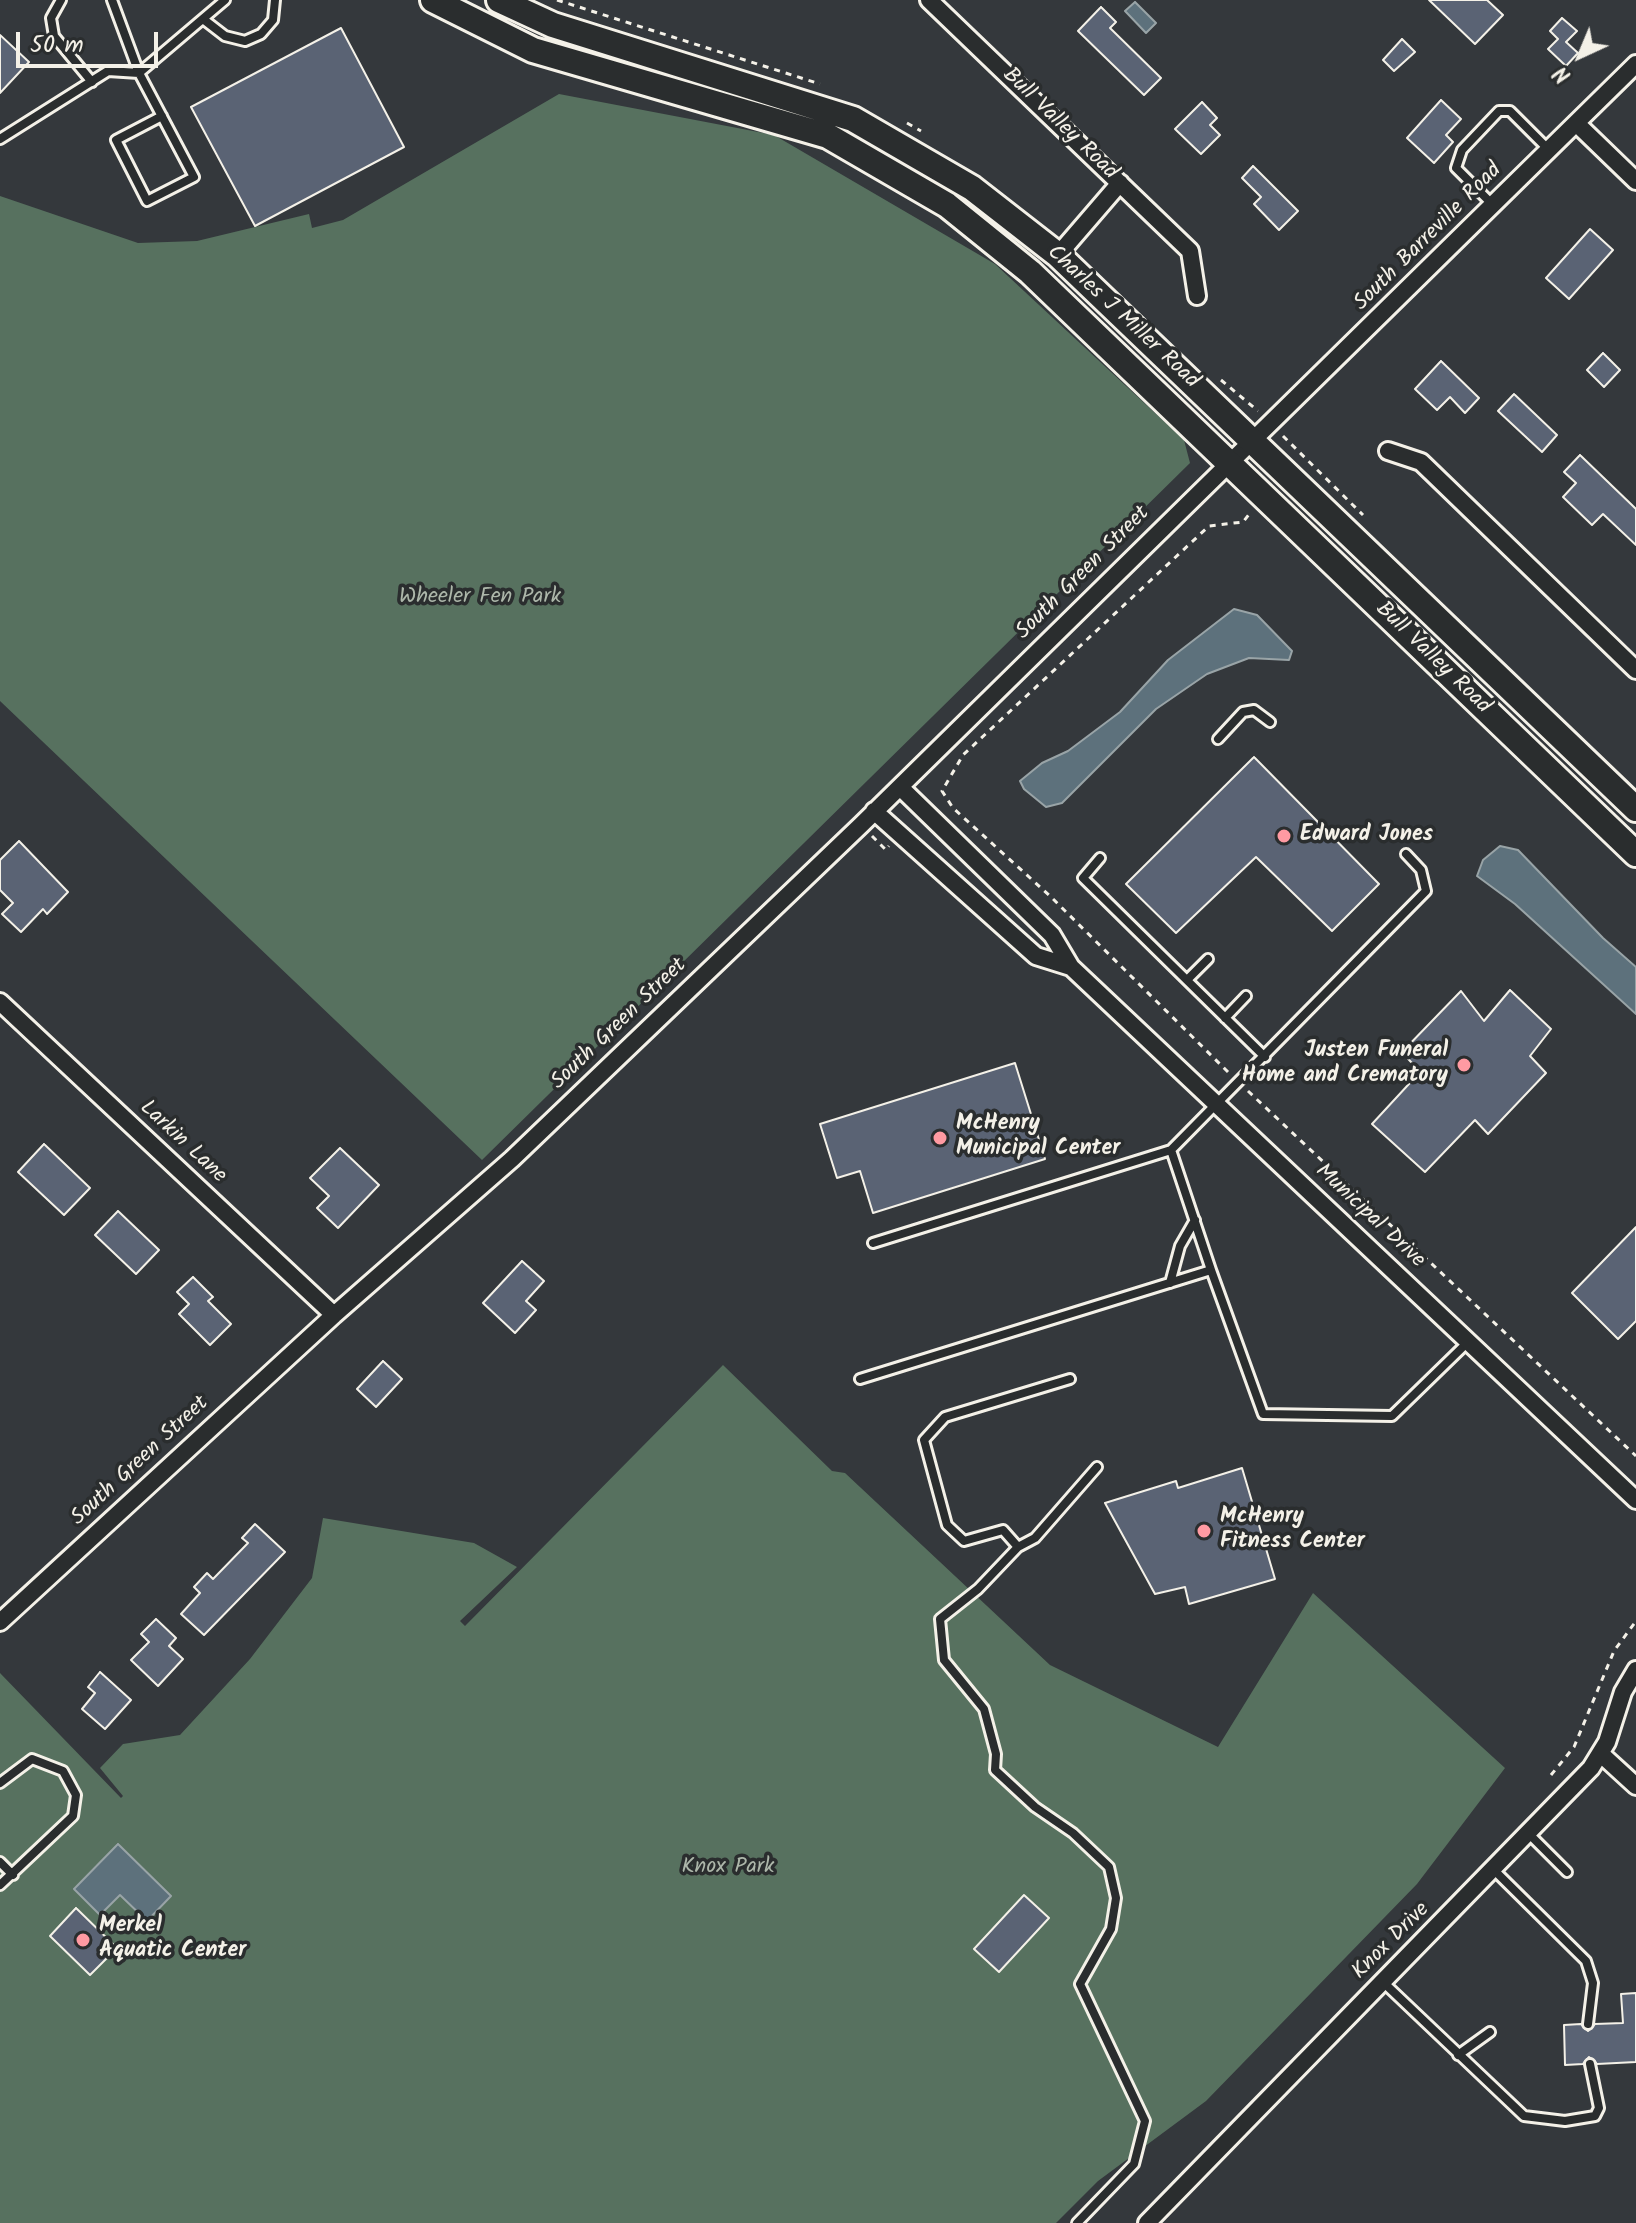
<!DOCTYPE html>
<html>
<head>
<meta charset="utf-8">
<style>
  body { margin:0 }
  #map { position:relative; width:1636px; height:2223px; overflow:hidden; background:#34383c; font-family:Kalam,sans-serif }
  canvas { display:block }
  .north { position:absolute; left:1540px; top:16px; width:80px; height:80px; -webkit-text-stroke:6px #2a2d2e; paint-order:stroke; rotate:224deg; font-size:22px; font-weight:700; line-height:32px; text-align:center; color:#f4f1e8 }
  .north::after { content:''; display:block; margin:auto; width:28px; height:36px; background:#f4f1e8; clip-path:polygon(50% 0,100% 100%,50% 72%,0 100%) }
  .scale { position:absolute; left:16px; top:32px; width:142px; height:36px; box-sizing:border-box; border:4px solid #f4f1e8; border-top:0; padding-left:10px; font-size:24px; line-height:28px; white-space:nowrap; color:#f4f1e8; -webkit-text-stroke:6px #2a2d2e; paint-order:stroke }
</style>
</head>
<body>
<div id="map">
<canvas width="1636" height="2223"></canvas>
<div class="north">N</div>
<div class="scale">50 m</div>
</div>
<script>
const g = document.querySelector('canvas').getContext('2d');
g.lineJoin = 'round';
function fill(path, color) {
  g.fillStyle = color;
  g.fill(path, 'evenodd');
}
function shape(rows) {
  const path = new Path2D();
  for (const r of rows) {
    path.moveTo(r[0], r[1]);
    for (let i = 2; i < r.length; i += 2) path.lineTo(r[i], r[i + 1]);
  }
  return path;
}
function stroke(path, color, width, dash) {
  g.strokeStyle = color;
  g.lineWidth = width;
  g.lineCap = dash ? 'butt' : 'round';
  g.setLineDash(dash || []);
  g.stroke(path);
}
function write(font, color, halo, rows, align = 'center') {
  g.font = font + ' Kalam,sans-serif';
  g.lineWidth = 7;
  g.setLineDash([]);
  g.textBaseline = 'middle';
  g.strokeStyle = halo;
  g.fillStyle = color;
  for (const [text, x, y, turn = 0] of rows) {
    g.save();
    g.translate(x, y);
    g.rotate((+turn || 0) * Math.PI / 180);
    g.textAlign = isNaN(turn) ? turn : align;
    if (halo) g.strokeText(text, 0, 0);
    g.fillText(text, 0, 0);
    g.restore();
  }
}
const green = shape([
  [559,94,774,135,995,264,1184,440,1190,463,482,1160,0,701,0,196,138,243,197,241,309,214,312,228,343,220],
  [723,1365,832,1471,845,1473,1050,1665,1218,1747,1313,1593,1505,1768,1417,1884,1206,2101,1098,2181,1056,2223,0,2223,0,1673,121,1798,123,1796,100,1768,123,1744,180,1735,250,1659,312,1578,323,1518,474,1543,517,1567,460,1621,465,1626]
]);
const water = shape([
  [1135,2,1156,23,1146,33,1125,11,1135,2],
  [1234,609,1257,615,1292,651,1289,660,1249,658,1207,674,1156,709,1062,803,1046,807,1024,789,1020,781,1042,763,1068,751,1120,712,1168,660,1234,609],
  [1500,846,1518,850,1603,938,1636,967,1636,1014,1515,904,1477,876,1483,860,1500,846],
  [118,1844,171,1896,147,1921,120,1895,100,1915,74,1889,118,1844]
]);
const building = shape([
  [1429,0,1487,0,1503,15,1475,44,1429,0],
  [1101,7,1116,22,1110,28,1161,78,1144,95,1078,31,1101,7],
  [1562,18,1577,31,1566,42,1578,53,1566,66,1548,49,1558,39,1550,31,1562,18],
  [341,28,404,147,255,226,191,107,341,28],
  [0,35,29,62,0,93,0,35],
  [1402,39,1415,52,1394,71,1383,60,1402,39],
  [1441,100,1461,119,1446,135,1453,142,1434,163,1407,138,1441,100],
  [1202,102,1217,118,1210,125,1220,135,1201,154,1175,129,1202,102],
  [1253,166,1298,211,1279,230,1254,204,1261,197,1242,178,1253,166],
  [1590,229,1613,250,1569,299,1546,278,1590,229],
  [1603,353,1620,370,1604,387,1587,370,1603,353],
  [1441,361,1479,398,1465,413,1450,397,1437,410,1415,389,1441,361],
  [1514,394,1557,435,1542,452,1498,411,1514,394],
  [1580,455,1636,509,1636,545,1603,514,1592,525,1563,497,1576,483,1564,472,1580,455],
  [1254,757,1379,884,1332,931,1256,857,1176,933,1126,884,1254,757],
  [19,841,68,892,47,914,43,909,21,932,2,914,13,903,0,890,0,860,19,841],
  [1510,990,1551,1029,1530,1056,1546,1073,1488,1134,1475,1120,1425,1172,1372,1124,1420,1072,1402,1052,1461,991,1484,1021,1510,990],
  [1015,1063,1045,1159,873,1213,860,1171,837,1178,820,1124,1015,1063],
  [44,1144,90,1188,64,1215,18,1172,44,1144],
  [340,1148,379,1185,338,1228,317,1208,329,1196,310,1178,340,1148],
  [118,1211,159,1250,136,1274,95,1235,118,1211],
  [1636,1227,1636,1321,1618,1339,1572,1293,1636,1227],
  [522,1261,544,1281,526,1301,536,1310,515,1333,483,1303,522,1261],
  [193,1277,213,1297,208,1301,231,1324,210,1345,179,1314,189,1304,177,1292,193,1277],
  [383,1361,402,1379,376,1407,357,1389,383,1361],
  [1242,1468,1275,1579,1189,1604,1185,1587,1155,1594,1105,1503,1176,1481,1178,1488,1242,1468],
  [255,1524,285,1552,204,1635,181,1614,200,1593,194,1587,207,1573,213,1579,248,1543,242,1538,255,1524],
  [156,1619,176,1638,169,1646,183,1659,158,1686,131,1660,149,1642,141,1634,156,1619],
  [100,1672,131,1700,105,1729,82,1709,95,1693,88,1687,100,1672],
  [1024,1895,1049,1918,999,1972,974,1949,1024,1895],
  [76,1908,117,1948,90,1975,50,1936,76,1908],
  [1636,1993,1636,2062,1597,2064,1589,2057,1583,2064,1565,2065,1564,2025,1581,2024,1588,2031,1595,2024,1623,2023,1621,1994,1636,1993]
]);
const path = shape([
  [557,0,820,84],
  [907,123,921,131],
  [1221,380,1258,411],
  [1283,436,1363,515],
  [872,836,886,850,889,846],
  [1228,1072,1050,896,953,808,942,791,963,755,1209,526,1243,522,1250,513],
  [1248,1091,1636,1456],
  [1551,1775,1574,1747,1614,1651,1636,1621]
]);
const lane = shape([
  [61,0,51,18,54,36,92,82],
  [112,0,139,73,194,177,147,201,116,140,162,116],
  [203,19,225,36,245,41,261,34,273,20,275,0],
  [0,139,108,71,139,73,225,0],
  [1493,205,1456,168,1462,150,1499,111,1510,111,1549,150],
  [1218,739,1243,712,1254,710,1270,722],
  [1100,858,1083,878,1265,1057],
  [1187,980,1208,959],
  [1225,1018,1246,996],
  [873,1243,1171,1150],
  [1211,1270,1263,1414,1392,1416,1468,1342],
  [1170,1283,1180,1246,1195,1220],
  [860,1379,1211,1270,1171,1150,1426,891,1421,870,1406,854],
  [1070,1379,945,1417,924,1440,947,1525,964,1541,1003,1530,1018,1547,1035,1538,1097,1467],
  [1018,1547,978,1589,940,1619,944,1660,984,1709,996,1754,995,1770,1035,1807,1073,1833,1109,1867,1116,1898,1111,1929,1080,1984,1145,2121,1134,2164,1077,2223],
  [0,1783,32,1759,63,1771,76,1795,73,1816,0,1885],
  [1529,1834,1567,1872],
  [0,1862,13,1875],
  [1494,1870,1586,1961,1593,1983,1588,2024],
  [1383,1982,1524,2116,1565,2121,1595,2116,1599,2108,1590,2064],
  [1458,2055,1490,2032]
]);
const street = shape([
  [929,0,1190,251,1197,296],
  [1576,123,1636,181],
  [1058,255,1120,183],
  [1388,451,1421,462,1636,670],
  [900,787,1052,935,1071,967,1636,1500],
  [874,811,1036,956,1071,967],
  [0,1002,334,1315],
  [0,1622,334,1315,512,1159,861,825,1636,64],
  [1601,1754,1636,1786],
  [1147,2223,1591,1768,1607,1742,1623,1692,1636,1670]
]);
const secondary = shape([
  [433,0,533,50,828,136,947,205,1030,272,1636,854],
  [499,0,553,25,853,119,972,188,1058,255,1636,809]
]);
const markers = [
  [1284,836,8,"#ff9aa2"],
  [1464,1065,8,"#ff9aa2"],
  [940,1138,8,"#ff9aa2"],
  [1204,1531,8,"#ff9aa2"],
  [83,1940,8,"#ff9aa2"]
];
const streetNames = [
  ["Bull Valley Road",1059,125,44],
  ["South Barreville Road",1429,238,-45],
  ["Charles J Miller Road",1122,318,43],
  ["South Green Street",1084,574,-45],
  ["Bull Valley Road",1432,659,44],
  ["South Green Street",620,1025,-44],
  ["Larkin Lane",182,1143,43],
  ["Municipal Drive",1369,1217,43],
  ["South Green Street",141,1462,-43],
  ["Knox Drive",1392,1942,-45]
];
const parkNames = [
  ["Wheeler Fen Park",480,598],
  ["Knox Park",728,1868]
];
const poiNames = [
  ["Edward Jones",1300,836],
  ["Justen Funeral",1448,1052,"right"],
  ["Home and Crematory",1448,1077,"right"],
  ["McHenry",956,1125],
  ["Municipal Center",956,1150],
  ["McHenry",1220,1518],
  ["Fitness Center",1220,1543],
  ["Merkel",99,1927],
  ["Aquatic Center",99,1952]
];
fill(green, '#57715f');
fill(water, '#5d717c');
stroke(water, '#99a4a7', 2);
fill(building, '#5a6374');
stroke(building, '#f4f1e8', 2);
stroke(lane, '#f4f1e8', 14);
stroke(street, '#f4f1e8', 22);
stroke(secondary, '#f4f1e8', 30);
stroke(path, '#f4f1e8', 3, [6, 6]);
stroke(lane, '#2a2d2e', 8);
stroke(street, '#2a2d2e', 16);
stroke(secondary, '#2a2d2e', 24);
for (const [x, y, r, color] of markers) {
  const dot = new Path2D();
  dot.arc(x, y, r, 0, 2 * Math.PI);
  g.fillStyle = color;
  g.fill(dot);
  stroke(dot, '#2a2d2e', 3);
}
write('22px', '#f4f1e8', '#2a2d2e', streetNames);
write('22px', '#adb7aa', '#2a2d2e', parkNames);
write('bold 22px', '#f4f1e8', '#2a2d2e', poiNames, 'left');
</script>
</body>
</html>
